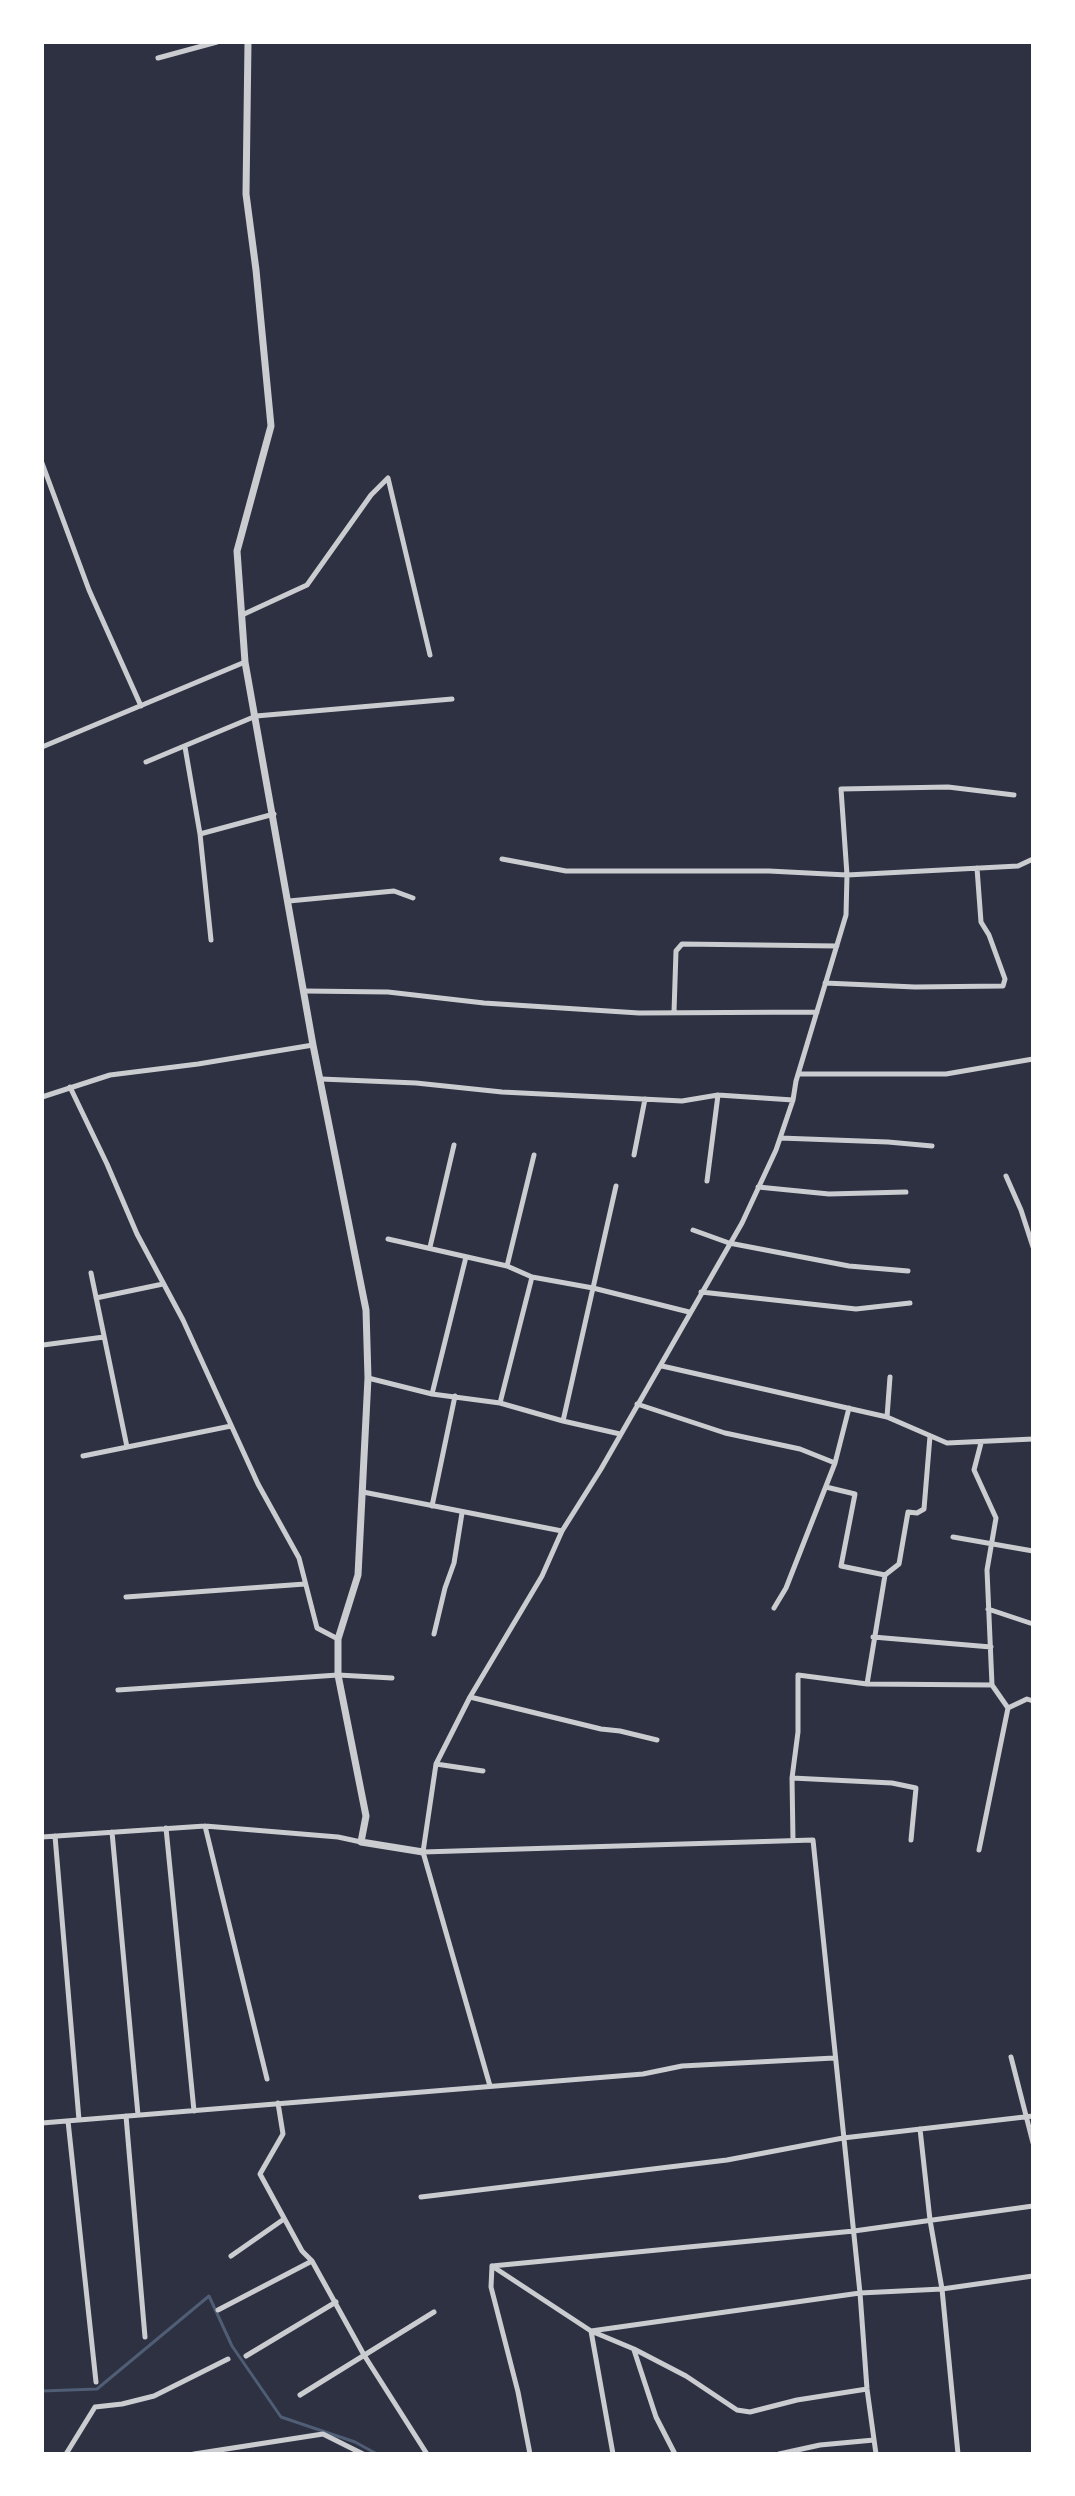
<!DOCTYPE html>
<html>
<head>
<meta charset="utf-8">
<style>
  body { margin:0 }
  #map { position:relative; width:1075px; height:2496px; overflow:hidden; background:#2d3142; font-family:Bitter,serif }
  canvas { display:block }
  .frame { position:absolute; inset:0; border:44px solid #fff; pointer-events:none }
</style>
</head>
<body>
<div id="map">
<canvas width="1075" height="2496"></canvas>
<div class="frame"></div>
</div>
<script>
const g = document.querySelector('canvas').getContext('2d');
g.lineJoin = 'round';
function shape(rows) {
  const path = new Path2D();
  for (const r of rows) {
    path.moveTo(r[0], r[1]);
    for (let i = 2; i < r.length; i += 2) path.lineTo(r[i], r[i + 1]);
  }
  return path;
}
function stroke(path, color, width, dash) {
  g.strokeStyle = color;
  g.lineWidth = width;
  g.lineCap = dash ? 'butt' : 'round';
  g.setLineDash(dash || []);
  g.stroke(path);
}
const stream = shape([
  [42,2391,97,2389,209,2296,232,2346,281,2417,355,2442,377,2454]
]);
const minor = shape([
  [158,58,217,42],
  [42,463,89,590,141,706],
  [242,615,307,585,371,495,388,478,430,655],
  [42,747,245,662],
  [185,747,200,834,211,940],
  [146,762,256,716,452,699],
  [200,834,274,814],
  [502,859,566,871,769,871,847,875,1018,866,1033,859],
  [289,901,394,891,413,898],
  [825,983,915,987,1003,986,1005,979,989,935,981,922,977,868],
  [305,991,388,992,484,1003,639,1013,817,1012],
  [674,1012,676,951,682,944,837,946],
  [798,1074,946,1074,1033,1059],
  [321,1079,416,1083,502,1092,682,1101,718,1095,793,1100],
  [70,1087,107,1164,137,1234,183,1320,258,1484,299,1558,317,1628,338,1639],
  [42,1097,110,1075,198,1064,313,1045],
  [780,1138,888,1142,932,1146],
  [634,1155,645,1099],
  [1006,1176,1021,1210,1033,1247],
  [707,1181,718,1095],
  [758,1187,829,1194,906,1192],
  [693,1230,729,1243,849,1266,908,1271],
  [388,1239,507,1266,532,1277,593,1288,689,1312],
  [430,1247,454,1145],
  [507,1266,534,1155],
  [91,1273,127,1447],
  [701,1292,856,1309,910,1303],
  [96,1298,163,1284],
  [43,1345,104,1337],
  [662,1366,887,1417,947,1443,1033,1439],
  [368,1378,432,1394,500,1403,563,1421,620,1434],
  [432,1394,466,1257],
  [500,1403,532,1277],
  [637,1404,725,1433,800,1449,835,1463],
  [887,1417,890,1377],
  [563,1421,616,1186],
  [83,1456,231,1426],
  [826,1487,855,1494,841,1566,885,1575,899,1564,908,1512,917,1513,924,1509,930,1436],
  [363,1492,562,1531],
  [432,1506,455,1396],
  [953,1537,1033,1551],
  [126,1597,305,1584],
  [774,1608,786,1588,835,1463,849,1408],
  [988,1609,1033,1624],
  [434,1634,445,1588,454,1563,462,1513],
  [873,1637,991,1647],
  [867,1684,885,1575],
  [118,1690,338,1675,392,1678],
  [470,1697,601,1729,620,1731,657,1740],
  [1008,1708,1027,1699,1033,1701],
  [436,1764,483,1771],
  [792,1778,892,1783,916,1788,911,1840],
  [205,1826,267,2079],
  [166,1828,194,2111],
  [112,1832,138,2115],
  [55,1836,79,2120],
  [42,1837,205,1826,338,1837,361,1842],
  [793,1840,792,1778,798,1732,798,1675,867,1684,992,1685],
  [979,1850,1008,1708,992,1685,987,1570,996,1518,974,1470,981,1443],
  [423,1852,813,1840,860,2293,867,2389,876,2454],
  [1011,2057,1033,2143],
  [490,2086,423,1852,436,1764,470,1697,542,1576,562,1531,601,1469,742,1223,776,1150,793,1100,796,1081,846,915,847,875,841,789,948,787,1014,795],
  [278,2103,283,2134,260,2174,302,2251,312,2261,364,2355,427,2454],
  [126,2116,145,2337],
  [68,2121,96,2382],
  [42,2123,643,2074,682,2066,834,2058],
  [920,2129,930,2220,942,2289,958,2454],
  [421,2197,727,2160,843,2138,1033,2116],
  [231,2256,284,2219],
  [492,2266,854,2231,1033,2206],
  [492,2266,591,2331,634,2349,686,2376,737,2410,750,2412,797,2400,867,2389],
  [492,2266,491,2287,518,2392,530,2454],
  [218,2310,312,2261],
  [634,2350,656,2417,675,2454],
  [246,2356,336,2302],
  [300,2395,434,2312],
  [66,2454,95,2407,122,2404,154,2396,228,2359],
  [194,2454,323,2434,363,2454],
  [613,2454,591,2331,860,2293,942,2289,1033,2276],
  [779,2454,820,2445,874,2440]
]);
const tertiary = shape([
  [248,42,246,194,256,270,271,426,237,551,245,662,313,1045,366,1310,368,1378,358,1575,338,1639,338,1675,366,1816,361,1842,423,1852]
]);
stroke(stream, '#4f5d75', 3);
stroke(minor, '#caccd0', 5);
stroke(tertiary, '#caccd0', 7);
</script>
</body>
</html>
